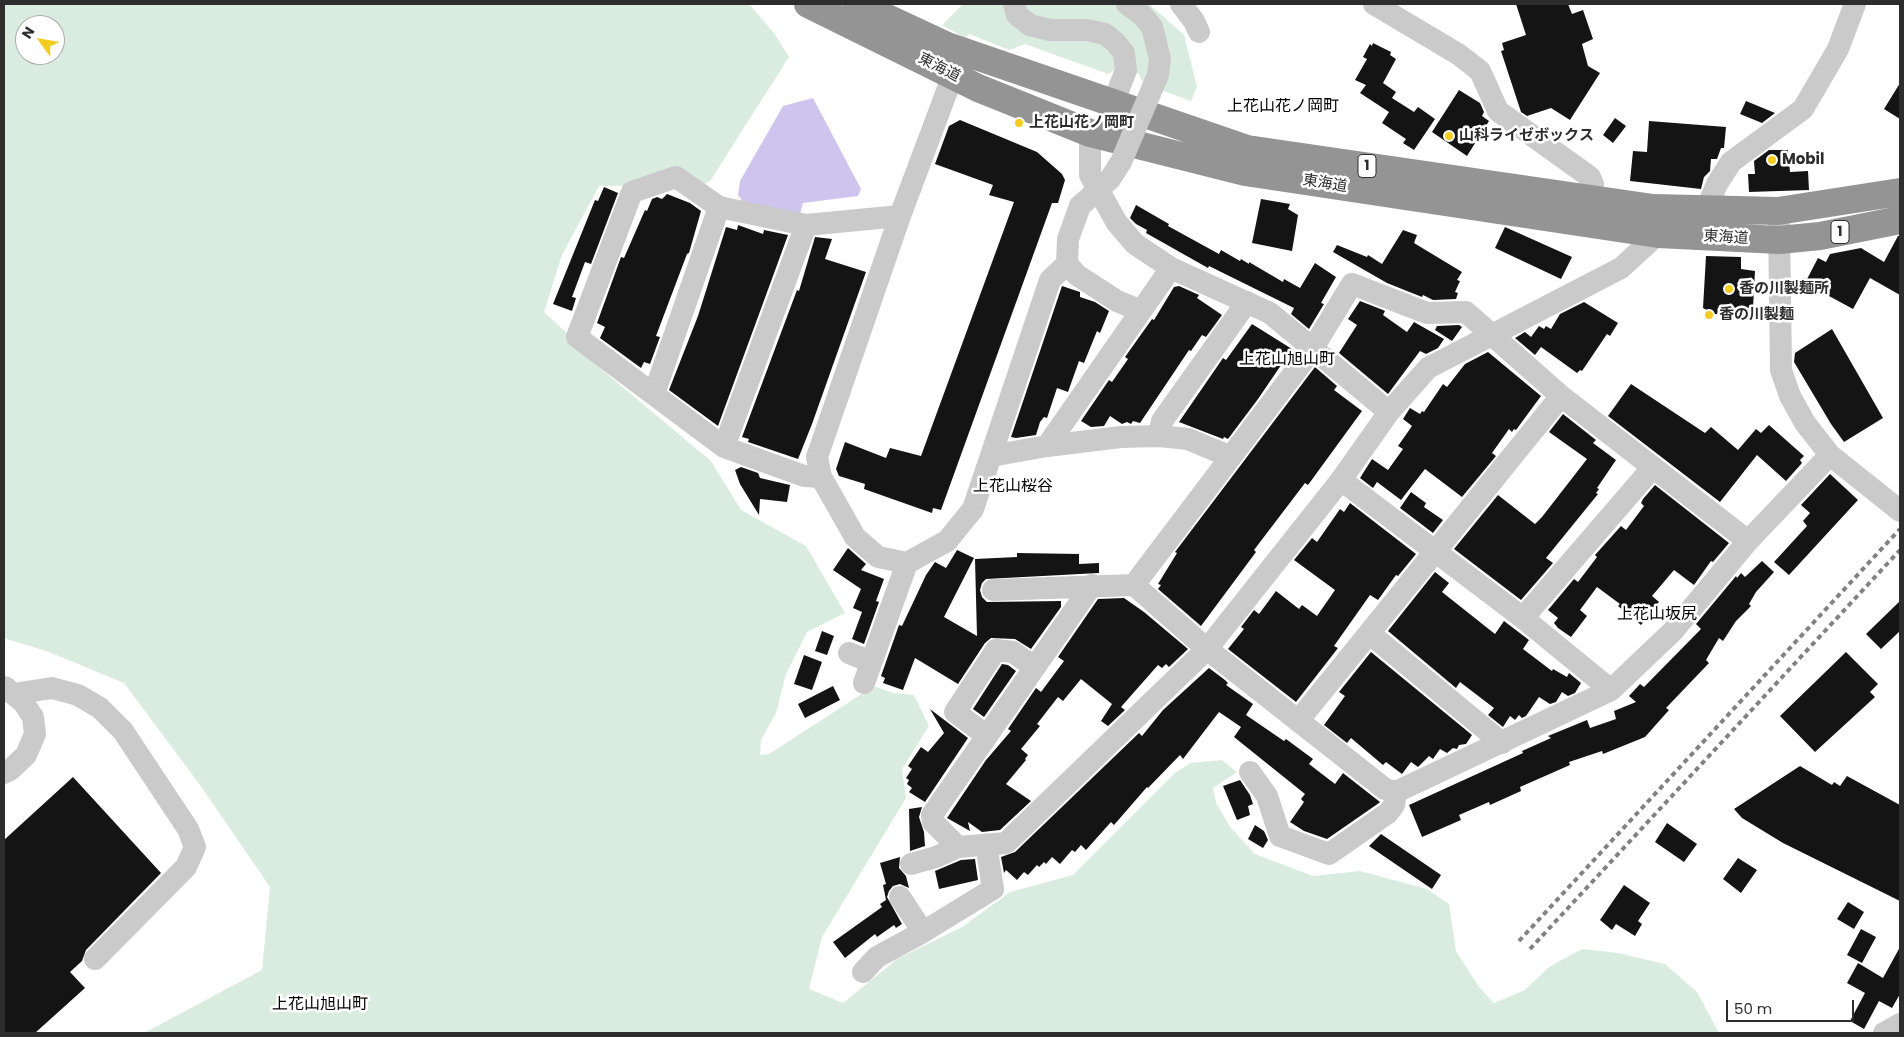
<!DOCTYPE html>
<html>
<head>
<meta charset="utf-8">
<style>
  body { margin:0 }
  #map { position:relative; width:1904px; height:1037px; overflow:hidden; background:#fff; font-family:Poppins,sans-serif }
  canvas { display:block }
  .frame { position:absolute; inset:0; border:5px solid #2d2d2d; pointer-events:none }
  .north { position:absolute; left:15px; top:15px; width:50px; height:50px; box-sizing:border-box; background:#fff; border:1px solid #ababab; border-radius:50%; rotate:302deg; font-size:14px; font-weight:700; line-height:20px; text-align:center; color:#2d2d2d }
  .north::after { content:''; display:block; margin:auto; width:18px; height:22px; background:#f3cb21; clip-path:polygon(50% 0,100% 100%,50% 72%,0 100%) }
  .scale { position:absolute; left:1726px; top:1000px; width:128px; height:22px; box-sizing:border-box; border:2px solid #2d2d2d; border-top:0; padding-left:6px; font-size:15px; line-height:18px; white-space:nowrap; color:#2d2d2d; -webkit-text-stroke:4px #fff; paint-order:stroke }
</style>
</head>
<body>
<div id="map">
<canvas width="1904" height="1037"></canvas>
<div class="frame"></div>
<div class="north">N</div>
<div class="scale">50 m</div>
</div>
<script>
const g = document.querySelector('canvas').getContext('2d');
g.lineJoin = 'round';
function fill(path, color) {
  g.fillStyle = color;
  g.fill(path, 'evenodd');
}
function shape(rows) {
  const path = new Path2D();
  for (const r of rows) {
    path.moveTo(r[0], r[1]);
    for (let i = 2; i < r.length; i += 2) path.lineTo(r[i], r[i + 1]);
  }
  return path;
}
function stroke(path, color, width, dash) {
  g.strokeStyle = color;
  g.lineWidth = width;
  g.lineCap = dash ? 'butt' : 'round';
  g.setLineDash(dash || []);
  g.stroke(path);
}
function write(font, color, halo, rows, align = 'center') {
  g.font = font + ' Poppins,"Noto Sans JP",sans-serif';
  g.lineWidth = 5;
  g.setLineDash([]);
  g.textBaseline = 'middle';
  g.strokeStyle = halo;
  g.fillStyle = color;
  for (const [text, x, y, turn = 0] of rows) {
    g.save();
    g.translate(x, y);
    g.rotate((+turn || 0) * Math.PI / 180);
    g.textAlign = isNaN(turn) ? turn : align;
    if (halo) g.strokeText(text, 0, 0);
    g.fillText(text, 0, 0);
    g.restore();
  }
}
const green = shape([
  [4,4,749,4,774,33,789,57,710,181,701,185,599,186,562,255,544,312,570,336,601,369,711,461,741,510,806,546,845,613,807,632,786,674,776,713,761,740,760,755,769,754,874,686,893,693,914,695,929,726,902,769,906,798,822,937,809,989,843,1003,897,959,962,927,1010,892,1073,875,1175,773,1190,763,1222,760,1237,772,1213,788,1216,803,1231,828,1255,854,1313,876,1360,871,1427,889,1449,904,1456,951,1479,987,1494,1003,1525,990,1549,967,1582,949,1618,953,1665,964,1697,992,1719,1033,144,1033,262,970,270,887,200,785,124,683,49,652,4,638],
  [25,25,55,25,55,55,25,55],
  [963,4,1149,4,1184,35,1197,87,1191,101,1143,83,1139,74,1116,69,1108,74,1025,44,1009,50,969,34,965,38,942,25]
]);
const water = shape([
  [813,98,861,189,858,196,803,203,800,214,747,207,738,195,740,181,783,106]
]);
const building = shape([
  [1516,4,1568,4,1572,14,1583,10,1593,39,1582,44,1588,66,1600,73,1570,120,1551,108,1527,116,1521,112,1501,51,1504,50,1502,43,1526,35],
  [1373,43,1391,52,1390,55,1396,59,1383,83,1396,92,1392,98,1414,112,1418,107,1435,119,1414,150,1403,143,1406,139,1382,123,1389,112,1360,93,1366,85,1355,80,1367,59,1363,57,1370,44,1372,46],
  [1900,83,1900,119,1884,109],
  [1459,90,1480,103,1484,112,1482,116,1489,121,1467,156,1432,132],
  [1746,101,1775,113,1762,123,1740,114],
  [1615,118,1626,126,1613,143,1603,135],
  [960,120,1037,152,1062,174,1065,180,1058,203,1052,203,941,510,933,508,932,513,864,489,865,484,839,476,836,469,845,442,886,458,890,448,921,456,1002,235,1014,202,989,195,993,185,935,164,949,126],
  [1649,121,1726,127,1724,148,1721,148,1717,159,1711,159,1710,171,1704,177,1701,189,1630,181,1633,151,1647,152],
  [1769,150,1788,150,1790,172,1808,171,1809,190,1749,192,1748,174,1755,174,1754,161],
  [604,187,618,193,591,264,585,262,572,297,576,298,572,311,553,304,595,200,598,201],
  [667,194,690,203,701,211,689,253,687,254,656,336,660,337,650,364,644,362,641,368,600,338,605,327,597,323,621,257,624,258,645,210,647,211,652,199,657,197,662,199],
  [1261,199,1290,204,1288,209,1298,215,1292,251,1252,243],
  [1136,205,1169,224,1168,226,1219,254,1221,250,1240,261,1241,259,1249,264,1249,262,1283,282,1284,279,1300,288,1315,263,1336,277,1321,303,1324,304,1309,329,1291,314,1294,308,1209,266,1208,268,1146,233,1147,230,1136,224,1130,218],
  [738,225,763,234,764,230,788,235,718,426,669,390,698,316,726,227,737,230],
  [1505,227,1572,257,1561,279,1495,248],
  [1403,230,1417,235,1414,243,1462,272,1457,280,1460,281,1455,292,1458,293,1456,299,1433,300,1423,295,1422,297,1387,283,1333,252,1337,245,1367,257,1368,255,1382,264],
  [1898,236,1900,236,1900,295,1870,278,1853,309,1805,283,1818,258,1826,262,1830,254,1861,248,1884,262],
  [815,237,832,239,825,259,866,272,812,424,798,459,748,442,749,439,742,437,797,290,799,291],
  [1706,256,1741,257,1741,269,1755,271,1753,308,1731,308,1731,315,1714,314,1703,308],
  [1062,286,1080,292,1080,297,1095,302,1109,311,1100,333,1097,331,1084,363,1079,361,1068,392,1057,388,1047,418,1044,417,1040,422,1036,435,1016,438,1011,437],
  [1179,286,1199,295,1197,298,1222,315,1206,337,1202,335,1191,351,1189,350,1140,423,1133,421,1131,424,1127,422,1122,424,1110,416,1104,426,1091,427,1081,421,1109,380,1112,382,1128,359,1125,357,1152,319,1154,320,1174,287],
  [1360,301,1383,310,1385,311,1383,315,1407,332,1414,322,1444,339,1438,348,1426,354,1420,351,1388,394,1339,353,1357,325,1348,319],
  [1584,302,1618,323,1610,336,1607,334,1582,371,1580,370,1577,373,1541,347,1535,355,1515,338,1525,332,1531,337,1539,326,1544,329,1546,326,1551,329,1560,314],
  [1252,324,1292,349,1258,399,1228,439,1224,437,1223,439,1179,422,1223,358,1226,360],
  [1459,325,1462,327,1452,341,1435,330,1437,326],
  [1832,329,1883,418,1844,442,1831,424,1794,362,1795,353],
  [1488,352,1541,396,1516,430,1514,429,1512,432,1509,429,1492,453,1496,456,1462,497,1425,469,1401,500,1377,482,1373,488,1360,478,1372,459,1388,470,1403,449,1398,446,1412,426,1403,419,1410,408,1420,414,1422,411,1424,412,1443,384,1447,387,1465,364],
  [1315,367,1337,386,1334,390,1362,411,1308,485,1305,483,1254,550,1256,552,1201,626,1158,589,1161,585,1158,584,1177,553,1175,552],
  [1631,384,1705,433,1711,427,1738,450,1756,429,1761,433,1769,425,1804,456,1800,460,1802,463,1786,481,1757,455,1720,502,1608,416],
  [1563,414,1596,440,1593,443,1616,460,1597,488,1599,489,1596,493,1598,494,1546,558,1553,563,1521,600,1454,549,1498,495,1535,524,1542,517,1587,459,1549,432],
  [741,467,758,473,760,478,790,485,787,502,760,499,759,515,740,484,735,470],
  [1830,474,1858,500,1789,575,1774,562,1807,526,1803,521,1810,513,1801,505],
  [1655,485,1729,543,1713,562,1711,561,1694,585,1674,570,1652,596,1659,602,1641,625,1618,606,1620,604,1597,587,1580,610,1587,616,1571,637,1558,628,1554,623,1558,618,1548,610,1574,579,1578,582,1597,557,1595,555,1621,526,1626,530,1644,506,1641,503,1643,499],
  [1411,492,1426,503,1424,507,1443,520,1433,533,1400,508],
  [1350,503,1416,554,1398,576,1396,575,1378,600,1370,595,1334,646,1338,648,1296,702,1228,649,1244,629,1241,627,1254,610,1259,614,1276,591,1299,609,1302,605,1317,616,1335,590,1294,560,1312,538,1317,542,1340,509,1344,512],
  [848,548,866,564,861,570,884,579,876,601,879,602,864,644,852,639,862,612,853,608,861,589,833,570],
  [957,550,974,558,944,617,977,636,975,559,1017,557,1017,553,1079,554,1079,564,1099,563,1099,573,986,579,982,583,980,590,982,597,987,602,1061,601,1061,607,1031,649,1015,639,991,638,985,643,958,684,915,658,903,690,883,683,885,678,881,676,899,625,902,626,926,575,935,562,946,568],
  [1762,561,1774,572,1756,592,1749,604,1751,606,1736,621,1723,641,1719,638,1706,660,1709,663,1666,708,1669,710,1645,737,1603,754,1602,751,1569,762,1570,765,1520,787,1521,791,1490,805,1489,802,1459,815,1461,820,1422,837,1409,805,1523,753,1522,751,1551,738,1548,736,1587,720,1590,728,1616,719,1614,711,1636,702,1629,696,1640,684,1644,687,1701,629,1696,624,1736,576,1737,578,1741,573,1745,577],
  [1435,572,1449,583,1442,592,1495,634,1504,621,1529,640,1523,649,1552,671,1553,669,1567,677,1569,673,1581,683,1575,693,1568,696,1562,692,1556,702,1550,704,1539,697,1526,716,1522,718,1519,715,1515,720,1510,716,1503,727,1488,715,1494,708,1460,682,1456,688,1388,631],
  [1124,598,1144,612,1188,649,1169,667,1166,664,1162,668,1158,665,1121,707,1125,710,1108,726,1101,721,1112,704,1081,679,1063,701,1058,697,1037,724,1040,726,1021,749,1028,755,1025,759,1026,760,1006,784,1031,801,1000,830,982,832,968,822,970,831,947,818,986,760,1011,731,1008,729,1036,688,1041,692,1064,661,1058,657,1098,599],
  [1900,601,1900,631,1881,649,1866,634],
  [822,631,834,636,827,655,815,651],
  [1371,652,1472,735,1466,744,1459,745,1457,749,1453,748,1447,753,1440,749,1433,759,1429,756,1418,767,1411,762,1402,774,1386,762,1383,765,1351,738,1347,743,1324,725,1345,696,1339,692],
  [1846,652,1878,684,1870,692,1875,697,1815,752,1780,716],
  [804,655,822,662,812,690,794,684],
  [1002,664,1008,665,1016,671,984,717,973,709],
  [1209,668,1225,680,1228,683,1226,685,1253,704,1246,715,1284,741,1286,739,1313,759,1309,764,1335,784,1343,773,1380,802,1379,803,1327,839,1304,831,1290,822,1304,802,1301,799,1305,794,1234,737,1241,727,1219,712,1183,759,1180,755,1148,788,1147,787,1114,825,1111,822,1086,850,1081,845,1075,852,1072,850,1060,864,1052,857,1046,864,1044,862,1039,867,1037,865,1028,875,1024,872,1017,880,1006,870,1004,873,1001,857,1015,852,1139,733,1142,736,1163,710],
  [833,686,840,700,805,718,798,704],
  [930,709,968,738,925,802,909,792,912,788,907,784,909,780,906,778,912,769,908,766,921,747,928,752,944,733],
  [1800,766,1832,785,1834,782,1840,786,1847,776,1900,805,1900,901,1783,843,1742,818,1734,809],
  [73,777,161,873,86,950,82,961,70,972,85,988,35,1033,4,1033,4,840],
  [1240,780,1250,795,1253,804,1248,806,1250,815,1237,820,1223,786],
  [922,807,919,817,924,832,925,846,910,851,909,809],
  [1667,823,1697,844,1684,862,1655,842],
  [1255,825,1264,831,1268,840,1263,848,1248,839],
  [1381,834,1441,875,1432,889,1369,846],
  [900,857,899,868,906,876,909,888,900,884,893,886,889,891,887,897,902,924,896,928,894,925,877,937,875,934,845,958,833,942,882,907,880,904,886,900,883,885,886,884,880,863],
  [1738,858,1757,870,1741,893,1723,879],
  [975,859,978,880,939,889,935,871,961,860],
  [1624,885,1650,903,1638,921,1642,924,1635,936,1616,924,1612,930,1600,920],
  [1848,902,1864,912,1854,929,1837,919],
  [1861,929,1876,937,1862,963,1847,955],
  [1900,947,1900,994,1892,1008,1879,1001,1864,1029,1850,1021,1865,993,1847,983,1858,963,1883,978]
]);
const minor = shape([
  [1014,4,1017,15,1030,25,1050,30,1087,30,1105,34,1115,42,1124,53,1126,70,1113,104],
  [1181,4,1194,21,1199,32],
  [1374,4,1458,54,1480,71,1498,111,1590,177,1593,184,1590,200],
  [953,75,900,216,817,457,821,477,855,537,878,557,907,563,947,541,973,509,1050,280,1067,264,1068,239,1080,206],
  [1090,133,1090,175,1117,223,1135,244,1171,268,1270,313,1389,412],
  [1706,210,1717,184,1731,162,1803,109,1838,49,1855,4],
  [1779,222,1781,370,1790,396,1805,423,1830,455,1900,511],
  [1067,264,1077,275,1117,301,1141,311],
  [654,394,719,207],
  [1159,436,1162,421,1247,302],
  [1047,446,1171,268],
  [724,447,806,225],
  [991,456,1047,446,1121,437,1159,436,1188,439,1231,457],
  [821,477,804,476,724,447,577,337,632,192,676,177,719,207,806,225,900,216],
  [1341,480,1523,618,1611,690],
  [1092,585,932,815,933,822,958,847,1006,843,1207,649,1341,480,1389,412,1428,368,1621,268,1658,234],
  [1134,585,1313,348,1352,284,1427,313,1466,312,1561,396,1748,541],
  [993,590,1134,585,1207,649,1385,789,1396,792,1611,690,1673,631,1748,541,1830,455],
  [1523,618,1653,467],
  [1369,633,1502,743],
  [849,653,871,662],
  [864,683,907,563],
  [13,694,52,688,78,695,100,708,123,731,188,829,195,847,186,867,95,959],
  [1298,721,1561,396],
  [987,736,955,712,996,650,1013,652,1034,667],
  [1250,772,1267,796,1280,836,1329,854,1388,813,1394,805,1396,792],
  [4,773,10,770,26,755,35,734,33,717,23,702,5,687],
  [911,864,936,857,958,847],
  [900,897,923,932],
  [863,972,877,957,923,932,993,889,988,857,989,845],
  [1884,1033,1900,1024]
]);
const highway = shape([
  [808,4,978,88,1090,133,1245,172,1658,234,1779,240,1820,236,1900,220],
  [857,4,947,46,1247,149,1653,208,1778,211,1900,192]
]);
const rail = shape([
  [1519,941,1900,529],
  [1530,949,1900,550]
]);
const minorBridge = shape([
  [1080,206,1110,179,1121,162,1158,75,1160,59,1152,27,1143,16,1127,4]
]);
const markers = [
  [1019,123,5,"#f3cb21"],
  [1449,136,5,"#f3cb21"],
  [1772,160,5,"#f3cb21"],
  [1729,289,5,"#f3cb21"],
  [1709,315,5,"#f3cb21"]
];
const shields = [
  [1367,166,18],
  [1840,232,18]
];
const shieldNames = [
  ["1",1367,166],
  ["1",1840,232]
];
const streetNames = [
  ["東海道",939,68,27],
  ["東海道",1325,184,9],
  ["東海道",1726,238,3]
];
const poiNames = [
  ["上花山花ノ岡町",1029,123],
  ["山科ライゼボックス",1459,136],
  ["Mobil",1782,160],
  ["香の川製麺所",1739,289],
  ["香の川製麺",1719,315]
];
const neighbourhoodNames = [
  ["上花山花ノ岡町",1283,107],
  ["上花山旭山町",1287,360],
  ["上花山桜谷",1013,487],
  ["上花山坂尻",1657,615],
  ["上花山旭山町",320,1005]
];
fill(green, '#daece0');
fill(water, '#cfc4ee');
fill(building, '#141414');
stroke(minor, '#cacaca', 22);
stroke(highway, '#949494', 28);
stroke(rail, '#828282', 4, [5, 4]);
stroke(minorBridge, '#cacaca', 22);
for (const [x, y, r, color] of markers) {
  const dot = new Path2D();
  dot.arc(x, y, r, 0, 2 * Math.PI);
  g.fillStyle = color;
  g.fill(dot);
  stroke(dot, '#fff', 2);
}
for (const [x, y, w] of shields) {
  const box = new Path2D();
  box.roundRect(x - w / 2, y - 11.5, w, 23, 4);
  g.fillStyle = '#fff';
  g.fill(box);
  stroke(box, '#2d2d2d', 1);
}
write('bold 14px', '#2d2d2d', null, shieldNames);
write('15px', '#2d2d2d', '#fff', streetNames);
write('bold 15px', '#2d2d2d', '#fff', poiNames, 'left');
write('16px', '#000', '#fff', neighbourhoodNames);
</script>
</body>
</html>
